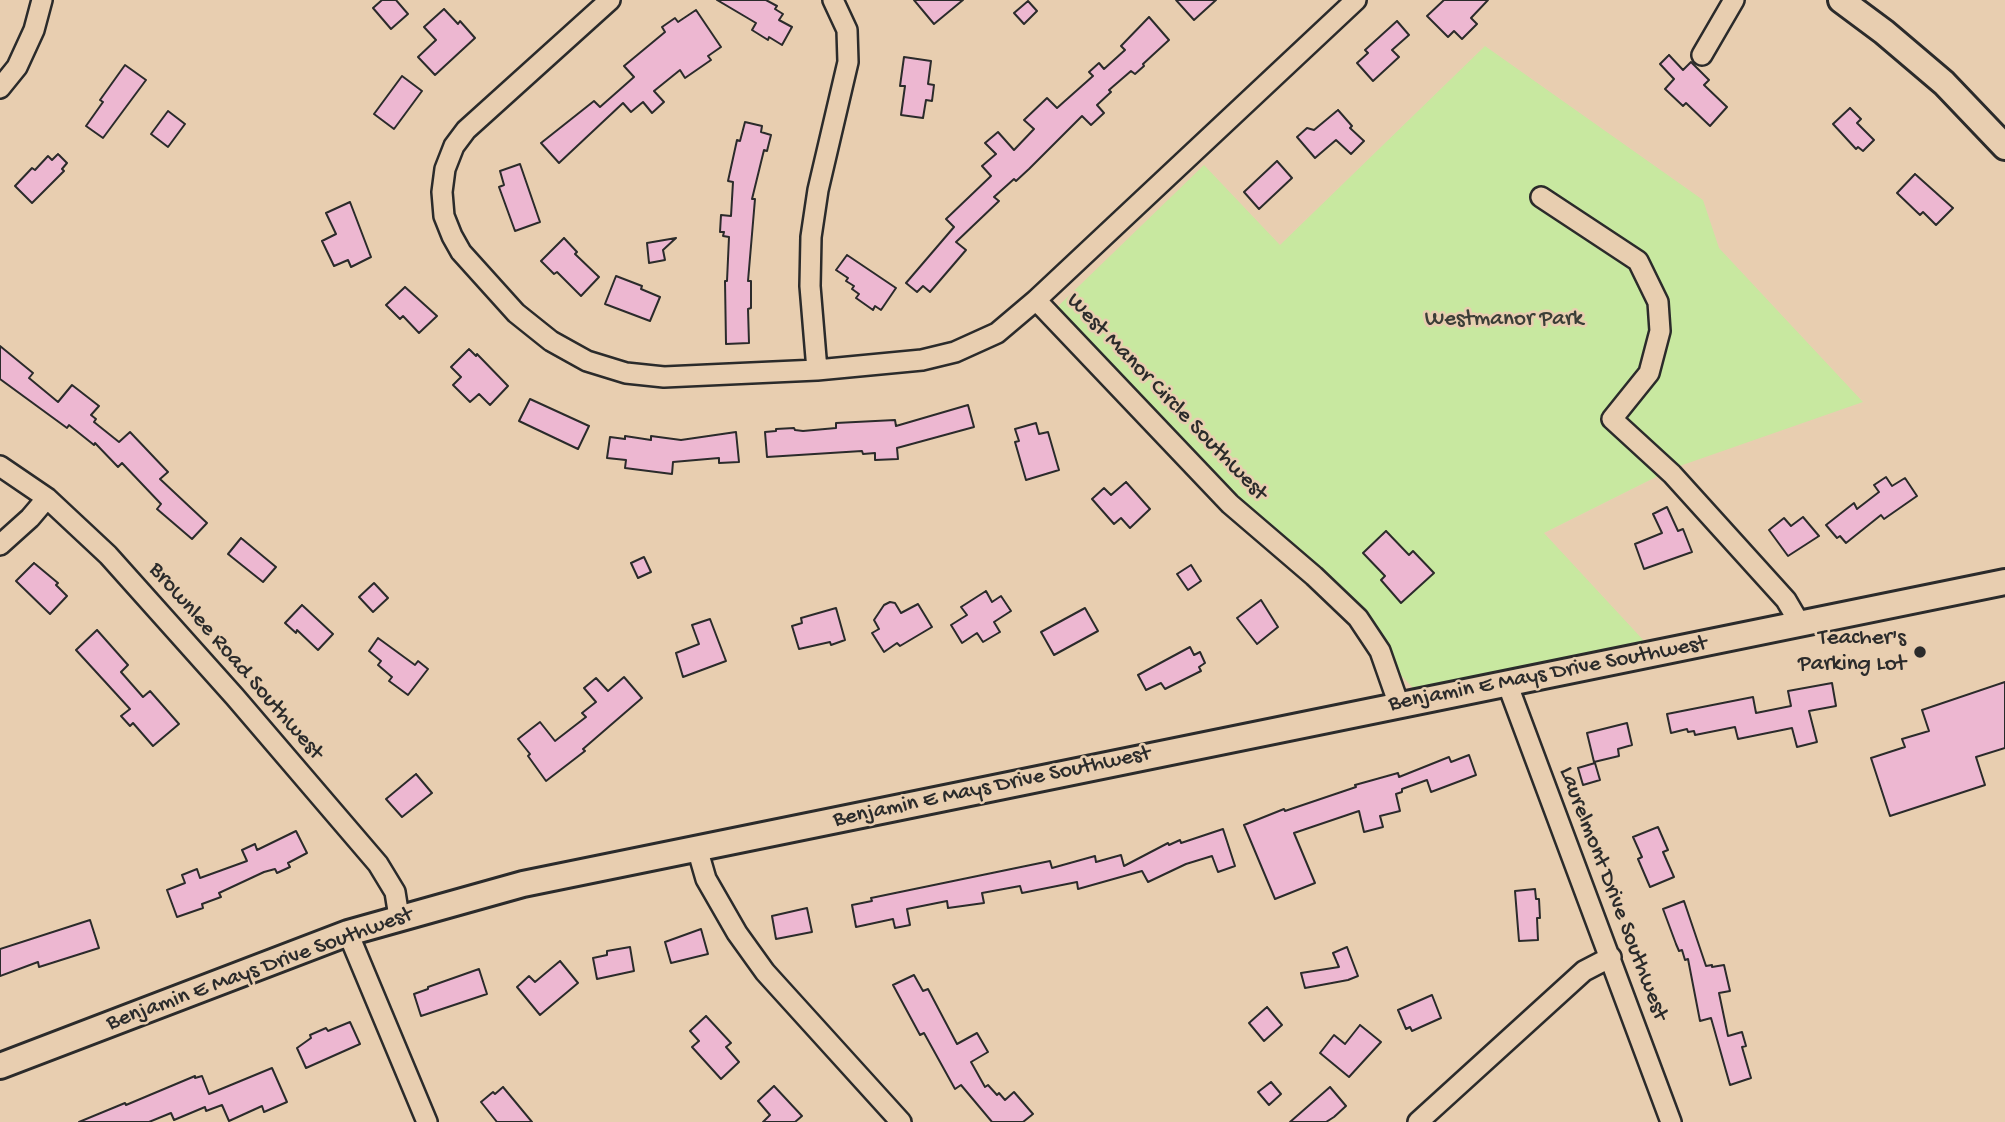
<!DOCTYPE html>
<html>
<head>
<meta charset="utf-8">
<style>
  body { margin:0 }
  canvas { display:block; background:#e8ceb0 }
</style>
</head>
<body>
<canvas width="2005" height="1122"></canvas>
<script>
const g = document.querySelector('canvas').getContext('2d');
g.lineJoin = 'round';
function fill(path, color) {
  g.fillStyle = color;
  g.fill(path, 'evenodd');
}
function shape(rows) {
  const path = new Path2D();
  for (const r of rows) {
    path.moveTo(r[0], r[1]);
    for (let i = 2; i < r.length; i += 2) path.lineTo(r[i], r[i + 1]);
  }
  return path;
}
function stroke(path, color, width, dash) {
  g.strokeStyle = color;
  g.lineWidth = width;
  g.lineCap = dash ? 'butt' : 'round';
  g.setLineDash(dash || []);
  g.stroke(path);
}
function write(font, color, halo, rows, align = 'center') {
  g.font = font + ' "Gochi Hand",sans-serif';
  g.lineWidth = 5;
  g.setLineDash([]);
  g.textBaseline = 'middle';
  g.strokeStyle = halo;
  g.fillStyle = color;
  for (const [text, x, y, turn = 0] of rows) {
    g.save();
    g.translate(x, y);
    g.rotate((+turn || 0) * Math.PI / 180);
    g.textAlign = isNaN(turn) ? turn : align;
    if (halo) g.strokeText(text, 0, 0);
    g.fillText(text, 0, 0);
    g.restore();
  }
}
const green = shape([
  [1485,46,1703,200,1719,248,1863,402,1674,468,1544,533,1646,643,1413,688,1332,601,1049,315,1204,165,1280,245]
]);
const building = shape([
  [382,0,396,0,408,14,391,29,373,8,382,0],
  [717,0,766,0,777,6,775,9,783,14,779,20,792,27,782,45,769,37,768,40,752,30,756,23,717,0],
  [914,0,963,0,934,24,914,0],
  [1176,0,1216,0,1194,20,1176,0],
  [1444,0,1488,0,1471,18,1477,24,1462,39,1454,31,1448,37,1427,16,1444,0],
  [1028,1,1037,11,1024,24,1014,13,1028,1],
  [444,9,458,24,460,21,475,38,435,75,418,57,436,40,424,27,444,9],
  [696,10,721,47,708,56,711,60,685,78,680,70,654,91,664,102,652,113,643,102,631,112,623,103,559,163,541,143,594,101,600,107,634,77,624,66,665,32,662,27,675,18,678,22,696,10],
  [1149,17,1169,40,1143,64,1144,66,1135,74,1131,71,1109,90,1111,92,1097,105,1104,113,1091,125,1082,116,1029,169,1016,181,1014,179,994,197,999,201,956,242,966,250,930,292,923,286,917,292,906,283,954,227,946,219,991,176,982,166,996,154,985,143,998,132,1014,150,1034,129,1024,120,1047,98,1057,108,1093,76,1089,72,1099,63,1104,69,1125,50,1121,46,1149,17],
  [1397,21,1409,35,1392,50,1399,57,1373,81,1357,63,1368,53,1365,50,1397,21],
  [1669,55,1683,70,1691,62,1709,80,1704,85,1727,107,1710,126,1686,103,1683,106,1665,89,1674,79,1660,64,1669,55],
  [904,57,931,61,928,84,934,85,932,101,926,100,923,118,901,115,905,86,900,86,904,57],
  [125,65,146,80,103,138,86,126,103,102,100,100,125,65],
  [402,76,422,91,394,129,374,114,402,76],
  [1850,108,1861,119,1857,123,1874,140,1863,151,1858,147,1856,149,1833,124,1850,108],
  [1338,110,1352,126,1350,128,1364,141,1351,154,1336,140,1315,158,1297,137,1307,128,1314,130,1338,110],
  [168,111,185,124,168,147,151,134,168,111],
  [745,122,762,126,761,132,771,135,767,151,764,150,752,199,755,199,748,281,751,281,751,308,748,309,749,343,726,344,725,281,727,281,729,237,723,236,724,232,720,232,721,215,731,216,733,182,728,181,737,140,740,141,745,122],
  [58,154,67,163,62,169,64,171,32,203,15,186,32,168,35,170,48,156,52,160,58,154],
  [1277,161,1292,178,1259,209,1244,192,1277,161],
  [520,164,540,222,515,231,499,187,504,185,500,171,520,164],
  [1915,174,1953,208,1936,225,1923,212,1920,215,1897,193,1915,174],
  [350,202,371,257,351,267,348,260,334,266,322,241,336,234,326,213,350,202],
  [564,238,577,252,575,254,599,277,581,296,557,272,554,274,541,261,564,238],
  [676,238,663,250,665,260,649,263,647,243,676,238],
  [847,255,896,288,881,310,875,306,873,310,856,298,859,294,852,289,854,286,846,281,848,278,836,270,847,255],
  [616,276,642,286,641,289,660,297,650,321,605,304,616,276],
  [405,287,437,316,419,333,403,316,400,319,386,305,405,287],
  [0,346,33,373,29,378,58,402,72,385,99,406,91,415,96,419,94,422,119,442,130,432,168,472,160,479,207,523,192,539,157,509,161,504,122,463,118,467,95,443,94,445,69,425,67,428,0,379,0,346],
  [469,349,476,356,477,354,508,386,490,405,479,394,470,402,453,385,461,377,451,367,469,349],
  [530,399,589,426,578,449,519,421,530,399],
  [968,405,974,427,897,448,898,459,875,460,875,453,863,454,862,451,767,457,765,432,776,431,776,429,794,428,795,430,803,431,836,428,836,423,895,420,896,426,968,405],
  [1036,423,1039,434,1048,432,1059,470,1026,480,1015,442,1019,441,1015,429,1036,423],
  [736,432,739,462,719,463,719,458,673,462,672,474,625,468,626,460,607,458,610,437,625,439,625,436,651,440,651,436,681,440,736,432],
  [1886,477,1892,486,1905,478,1917,496,1884,519,1881,515,1846,543,1840,536,1837,538,1826,525,1854,503,1857,509,1879,492,1874,485,1886,477],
  [1126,482,1150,509,1130,528,1121,518,1114,524,1092,499,1104,488,1111,495,1126,482],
  [1667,507,1678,531,1683,529,1692,552,1644,569,1635,544,1662,533,1653,514,1667,507],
  [1803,517,1819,536,1788,556,1769,530,1784,518,1791,526,1803,517],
  [1386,531,1409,555,1413,551,1434,573,1401,603,1381,580,1385,576,1363,553,1386,531],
  [241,538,276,567,263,582,228,554,241,538],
  [644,557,651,572,638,578,631,563,644,557],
  [34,563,58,583,56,585,67,596,50,614,16,581,34,563],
  [1191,565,1201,581,1188,590,1177,574,1191,565],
  [374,583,388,598,373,612,359,597,374,583],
  [986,591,992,602,1001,596,1011,611,994,622,1000,632,983,642,977,633,962,643,951,625,967,615,961,607,986,591],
  [1261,600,1278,627,1257,644,1237,618,1261,600],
  [890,602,895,603,901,613,918,604,932,627,900,646,897,643,884,652,872,633,879,629,874,620,884,605,890,602],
  [302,605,333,634,318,650,297,630,296,633,285,623,302,605],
  [836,608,845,640,831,645,830,642,799,649,792,626,802,623,801,618,836,608],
  [1085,608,1098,631,1054,655,1041,632,1085,608],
  [710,619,726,661,683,677,676,653,699,644,692,625,710,619],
  [97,630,128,665,121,672,143,697,150,691,179,724,153,746,133,723,130,726,121,716,130,709,76,650,97,630],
  [378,638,415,665,418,661,428,669,408,695,389,681,392,677,378,665,381,661,369,651,378,638],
  [1190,647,1194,655,1200,652,1205,663,1199,667,1201,671,1165,689,1161,683,1146,690,1138,675,1190,647],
  [624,677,642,698,583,749,585,751,546,781,528,756,530,754,518,739,540,722,555,741,586,717,582,713,596,702,584,688,596,678,608,691,624,677],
  [2005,682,2005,748,1976,757,1985,785,1890,816,1871,758,1905,747,1902,739,1929,731,1922,710,2005,682],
  [1832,683,1836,706,1809,711,1817,742,1797,747,1792,728,1738,739,1735,727,1695,735,1694,731,1688,732,1687,729,1671,733,1667,714,1753,697,1756,713,1791,706,1788,691,1832,683],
  [1627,723,1632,745,1618,749,1619,756,1594,762,1587,733,1627,723],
  [1469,755,1476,775,1431,792,1427,780,1402,789,1402,792,1396,794,1400,811,1380,816,1383,827,1364,832,1359,811,1294,833,1315,883,1275,899,1244,825,1284,809,1285,811,1356,787,1355,785,1398,773,1399,777,1449,757,1451,762,1469,755],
  [1595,763,1600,780,1583,785,1578,768,1595,763],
  [416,774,432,793,402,817,386,799,416,774],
  [1658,827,1668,850,1663,852,1674,877,1650,887,1638,859,1642,857,1633,837,1658,827],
  [1223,829,1235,866,1218,872,1212,856,1186,864,1148,882,1142,871,1078,889,1077,882,1022,893,1020,886,982,893,984,903,948,908,947,901,907,909,910,925,895,928,893,919,856,927,852,905,872,901,871,898,1050,861,1052,868,1095,856,1096,862,1121,855,1124,866,1168,843,1169,845,1180,840,1181,843,1223,829],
  [296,831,307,853,288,863,290,867,277,873,275,869,264,872,219,893,221,897,202,904,203,908,177,917,167,890,185,883,182,875,197,869,200,878,247,861,242,850,255,844,257,850,296,831],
  [1535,889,1536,899,1539,899,1540,918,1537,918,1538,940,1519,941,1515,891,1535,889],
  [1684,901,1706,966,1712,965,1712,967,1724,965,1730,991,1719,993,1728,1036,1742,1032,1746,1046,1742,1047,1751,1078,1730,1085,1711,1018,1700,1021,1688,959,1685,960,1682,950,1679,951,1676,944,1663,909,1684,901],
  [807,908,812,932,776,939,772,916,807,908],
  [90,920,99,948,39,967,38,962,0,976,0,949,90,920],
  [701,929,708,954,671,963,665,942,701,929],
  [630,947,634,971,597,979,593,958,607,955,607,951,630,947],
  [1347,947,1358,976,1348,980,1305,988,1301,973,1339,967,1333,953,1347,947],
  [560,961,578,983,540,1015,517,987,529,976,535,982,560,961],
  [479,969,487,994,421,1016,414,994,428,989,428,987,479,969],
  [914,975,923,991,928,989,957,1044,977,1033,988,1052,971,1062,985,1087,988,1085,997,1095,999,1093,1005,1100,1014,1092,1033,1114,1023,1122,992,1122,961,1085,955,1089,924,1033,920,1035,893,985,914,975],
  [1432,995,1441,1018,1412,1031,1410,1027,1406,1029,1398,1010,1432,995],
  [1267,1007,1282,1025,1264,1041,1249,1023,1267,1007],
  [706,1016,731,1043,726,1047,739,1062,721,1079,692,1047,699,1041,690,1031,706,1016],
  [350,1022,360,1044,306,1068,297,1048,311,1038,310,1035,326,1028,328,1031,350,1022],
  [1360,1025,1381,1042,1349,1077,1320,1053,1334,1035,1345,1044,1360,1025],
  [272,1068,287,1102,264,1112,262,1106,229,1121,222,1105,206,1111,205,1107,174,1120,171,1113,149,1122,79,1122,125,1103,126,1105,195,1076,195,1078,202,1076,209,1094,272,1068],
  [1271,1082,1281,1094,1269,1105,1258,1092,1271,1082],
  [774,1086,802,1116,795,1122,763,1122,770,1115,758,1101,774,1086],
  [503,1087,532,1122,497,1122,481,1102,493,1092,495,1094,503,1087],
  [1330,1087,1346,1106,1334,1117,1326,1122,1290,1122,1330,1087]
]);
const minor = shape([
  [610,0,466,130,454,146,445,169,442,192,444,216,452,236,461,252,516,313,551,341,587,361,626,373,664,377,817,370,810,286,811,237,818,190,848,62,847,30,833,0],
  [1702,55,1734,0],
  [0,88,17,67,34,30,42,0],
  [1541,197,1638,261,1658,302,1660,331,1649,373,1612,419,1672,474,1786,600,1800,624],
  [1036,300,1230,504,1314,576,1358,618,1380,651,1399,705],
  [817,370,922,360,955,352,997,333,1036,300,1356,0],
  [0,466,47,498,108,555,235,697,378,864,395,892,399,917],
  [0,545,30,518,47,498],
  [1507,683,1671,1122],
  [697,848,706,879,737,933,765,972,901,1122],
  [348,933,427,1122],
  [1418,1122,1584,971,1611,957]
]);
const tertiary = shape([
  [1841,0,1884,32,1944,83,2005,147],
  [0,1066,348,933,523,884,2005,582]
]);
const markers = [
  [1920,652,7,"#2b2b2b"]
];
const parkNames = [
  ["Westmanor Park",1504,320]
];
const streetNames = [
  ["West Manor Circle Southwest",1166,398,46],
  ["Brownlee Road Southwest",235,662,49],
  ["Benjamin E Mays Drive Southwest",1548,675,-11],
  ["Benjamin E Mays Drive Southwest",992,788,-12],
  ["Laurelmont Drive Southwest",1612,894,69],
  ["Benjamin E Mays Drive Southwest",260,970,-20]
];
const poiNames = [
  ["Teacher's",1906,639],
  ["Parking Lot",1906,665]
];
fill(green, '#c8e8a0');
fill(building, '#edb7d1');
stroke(building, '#2b2b2b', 2);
stroke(minor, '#2b2b2b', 24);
stroke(tertiary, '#2b2b2b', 30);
stroke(minor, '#e8ceb0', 19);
stroke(tertiary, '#e8ceb0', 24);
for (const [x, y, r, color] of markers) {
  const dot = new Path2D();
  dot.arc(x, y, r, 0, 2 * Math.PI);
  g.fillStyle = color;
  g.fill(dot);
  stroke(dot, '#e8ceb0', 2.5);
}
write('23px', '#3b3e37', '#e8ceb0', parkNames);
write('23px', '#2b2b2b', '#e8ceb0', streetNames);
write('23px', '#2b2b2b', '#e8ceb0', poiNames, 'right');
</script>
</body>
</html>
